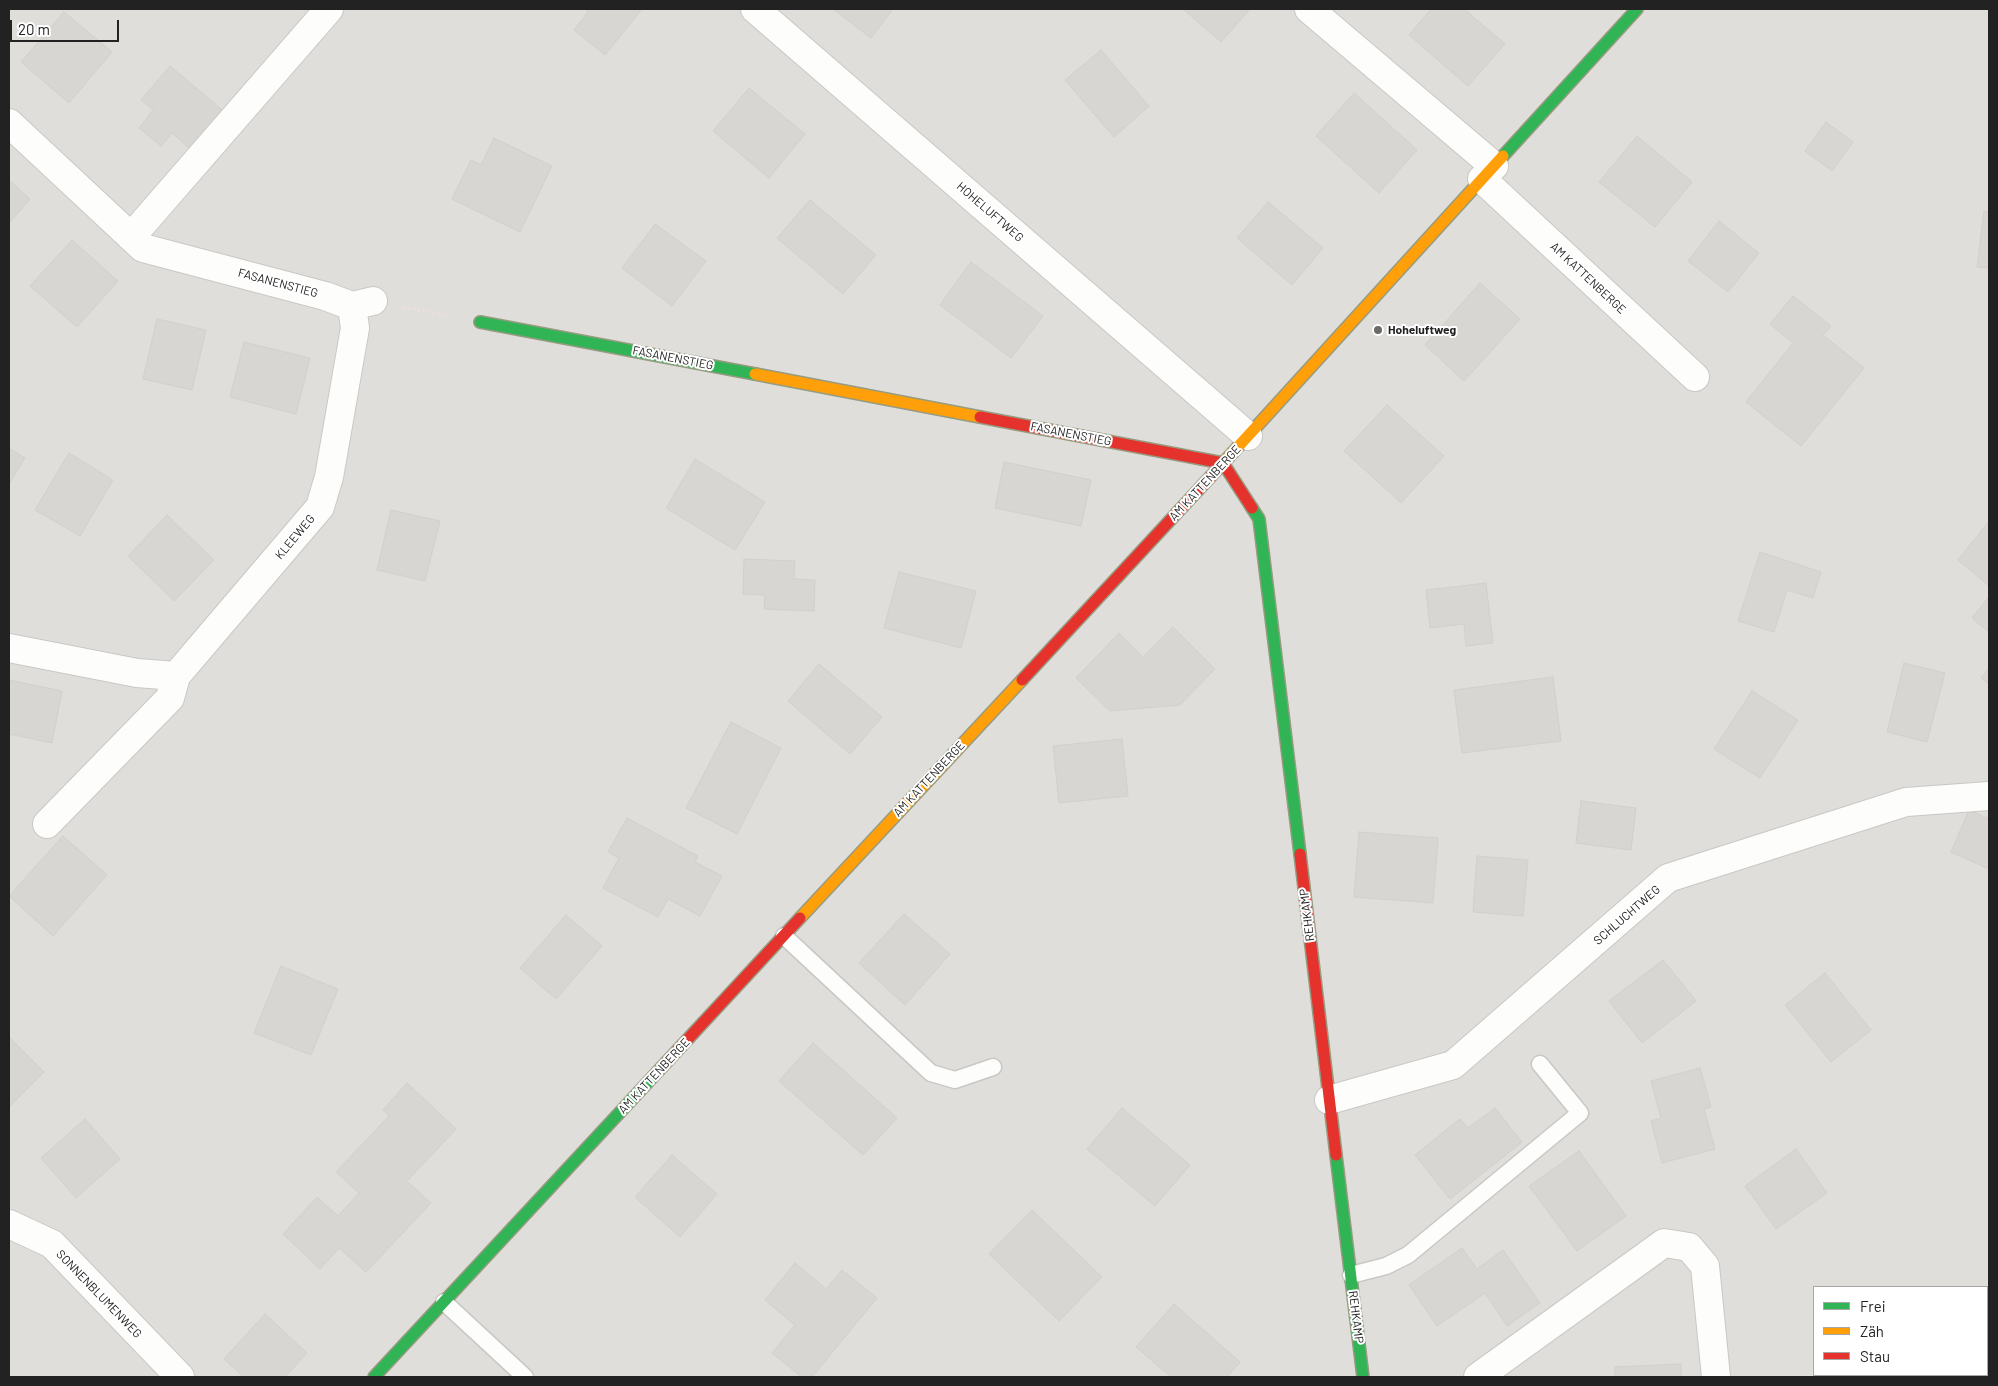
<!DOCTYPE html>
<html>
<head>
<meta charset="utf-8">
<style>
  body { margin:0 }
  #map { position:relative; width:1998px; height:1386px; overflow:hidden; background:#f0efea; font-family:Barlow,sans-serif }
  canvas { display:block }
  .frame { position:absolute; inset:0; border:10px solid #222; pointer-events:none }
  .legend { position:absolute; left:1813px; top:1286px; width:175px; height:90px; box-sizing:border-box; background:#fff; border:1px solid #a7a7a7; margin:0; padding:6px 9px; list-style:none; font-size:15px; color:#222 }
  .legend li { display:flex; align-items:center; gap:10px; height:25px }
  .legend b { width:25px; border:1px solid #a7a7a7 }
  .scale { position:absolute; left:10px; top:20px; width:109px; height:22px; box-sizing:border-box; border:2px solid #222; border-top:0; padding-left:6px; font-size:15px; line-height:18px; white-space:nowrap; color:#222; -webkit-text-stroke:4px #fff; paint-order:stroke }
</style>
</head>
<body>
<div id="map">
<canvas width="1998" height="1386"></canvas>
<div class="frame"></div>
<ul class="legend">
<li><b style="height:6px;background:#30b455"></b>Frei</li>
<li><b style="height:6px;background:#ff9f0a"></b>Zäh</li>
<li><b style="height:6px;background:#e5322d"></b>Stau</li>
</ul>
<div class="scale">20 m</div>
</div>
<script>
const g = document.querySelector('canvas').getContext('2d');
g.lineJoin = 'round';
function fill(path, color) {
  g.fillStyle = color;
  g.fill(path, 'evenodd');
}
function shape(rows) {
  const path = new Path2D();
  for (const r of rows) {
    path.moveTo(r[0], r[1]);
    for (let i = 2; i < r.length; i += 2) path.lineTo(r[i], r[i + 1]);
  }
  return path;
}
function stroke(path, color, width, dash) {
  g.strokeStyle = color;
  g.lineWidth = width;
  g.lineCap = dash ? 'butt' : 'round';
  g.setLineDash(dash || []);
  g.stroke(path);
}
function write(font, color, halo, rows, align = 'center') {
  g.font = font + ' Barlow,sans-serif';
  g.lineWidth = 4;
  g.setLineDash([]);
  g.textBaseline = 'middle';
  g.strokeStyle = halo;
  g.fillStyle = color;
  for (const [text, x, y, turn = 0] of rows) {
    g.save();
    g.translate(x, y);
    g.rotate((+turn || 0) * Math.PI / 180);
    g.textAlign = isNaN(turn) ? turn : align;
    if (halo) g.strokeText(text, 0, 0);
    g.fillText(text, 0, 0);
    g.restore();
  }
}
const residential = shape([
  [9,9,1989,9,1989,1377,9,1377],
  [1814,1287,1987,1287,1987,1375,1814,1375]
]);
const building = shape([
  [585,9,642,9,605,55,574,30,588,12,585,9],
  [833,9,893,9,871,38,833,9],
  [1183,9,1250,9,1221,42,1183,9],
  [1431,9,1464,9,1505,44,1468,86,1409,35,1431,9],
  [64,12,112,52,69,103,21,62,64,12],
  [1101,50,1149,106,1114,137,1065,80,1101,50],
  [170,66,227,114,194,152,172,133,161,146,139,128,153,110,141,100,170,66],
  [749,88,805,134,769,178,713,131,749,88],
  [1354,93,1417,150,1379,193,1316,136,1354,93],
  [1826,122,1853,142,1832,171,1805,151,1826,122],
  [1637,136,1692,182,1655,227,1599,182,1637,136],
  [494,138,552,166,520,232,452,199,471,160,481,165,494,138],
  [9,180,30,199,9,223,9,180],
  [810,200,876,255,843,294,777,238,810,200],
  [1268,202,1323,248,1292,285,1237,238,1268,202],
  [1984,211,1989,212,1989,268,1977,267,1984,211],
  [1719,221,1759,253,1728,292,1688,261,1719,221],
  [655,224,706,261,672,306,622,268,655,224],
  [72,240,118,281,77,327,30,286,72,240],
  [971,262,1043,316,1011,358,940,305,971,262],
  [1480,283,1520,319,1464,381,1425,345,1480,283],
  [1793,296,1831,326,1823,335,1864,368,1801,446,1746,402,1793,343,1770,324,1793,296],
  [157,319,206,330,192,390,143,379,157,319],
  [244,342,310,358,296,414,230,397,244,342],
  [1387,405,1444,456,1401,503,1344,451,1387,405],
  [9,448,25,458,9,484,9,448],
  [69,453,113,480,80,536,35,510,69,453],
  [695,459,765,502,735,550,666,508,695,459],
  [1004,462,1091,480,1081,526,995,508,1004,462],
  [391,510,440,521,425,581,377,570,391,510],
  [167,515,214,560,174,601,128,556,167,515],
  [1989,521,1989,586,1958,560,1989,521],
  [1760,552,1821,572,1813,598,1787,590,1774,632,1738,621,1760,552],
  [744,559,795,561,794,579,815,580,814,611,764,609,765,595,743,594,744,559],
  [899,572,976,591,961,648,884,628,899,572],
  [1486,583,1493,643,1466,646,1464,624,1430,628,1426,590,1486,583],
  [1989,597,1989,632,1972,618,1989,597],
  [1173,627,1215,669,1180,705,1110,711,1076,678,1119,633,1143,657,1173,627],
  [1904,663,1945,673,1927,742,1887,732,1904,663],
  [819,664,882,717,850,754,788,701,819,664],
  [1989,668,1989,684,1981,678,1989,668],
  [1553,677,1561,741,1462,753,1454,690,1553,677],
  [9,680,62,691,52,743,9,734,9,680],
  [1752,691,1798,720,1760,778,1714,749,1752,691],
  [731,722,781,748,737,834,686,808,731,722],
  [1122,739,1128,796,1059,803,1053,746,1122,739],
  [1581,801,1636,808,1631,850,1576,843,1581,801],
  [1969,810,1989,819,1989,869,1951,852,1969,810],
  [627,818,698,856,695,862,722,876,700,916,668,899,658,917,603,888,619,858,608,852,627,818],
  [1359,832,1438,838,1433,903,1354,897,1359,832],
  [63,836,107,875,53,936,9,896,63,836],
  [1477,856,1528,860,1523,916,1473,912,1477,856],
  [904,914,950,954,905,1005,859,963,904,914],
  [566,915,602,946,556,999,520,968,566,915],
  [1663,960,1696,1001,1642,1043,1609,1001,1663,960],
  [281,966,338,989,311,1055,254,1033,281,966],
  [1825,973,1871,1030,1831,1062,1785,1005,1825,973],
  [9,1037,44,1072,9,1107,9,1037],
  [813,1043,897,1118,863,1155,779,1081,813,1043],
  [1700,1068,1711,1107,1704,1109,1715,1149,1662,1163,1651,1121,1661,1118,1651,1081,1700,1068],
  [407,1083,456,1129,407,1181,431,1203,366,1272,339,1248,320,1269,283,1234,317,1197,338,1216,359,1193,336,1172,389,1116,383,1110,407,1083],
  [1122,1108,1190,1165,1155,1206,1087,1149,1122,1108],
  [1495,1108,1522,1142,1450,1199,1415,1155,1460,1119,1468,1128,1495,1108],
  [85,1119,120,1159,76,1198,41,1158,85,1119],
  [1796,1149,1827,1193,1776,1229,1745,1186,1796,1149],
  [1579,1151,1626,1216,1577,1251,1529,1186,1579,1151],
  [672,1155,717,1194,680,1237,635,1197,672,1155],
  [1032,1210,1102,1277,1059,1321,989,1254,1032,1210],
  [1462,1248,1477,1269,1503,1250,1540,1303,1507,1326,1485,1293,1437,1326,1409,1285,1462,1248],
  [795,1263,826,1289,842,1270,877,1298,812,1377,802,1377,772,1353,795,1325,765,1300,795,1263],
  [1174,1304,1240,1362,1227,1377,1171,1377,1136,1347,1174,1304],
  [265,1314,307,1353,285,1377,244,1377,224,1359,265,1314],
  [1681,1364,1681,1377,1615,1377,1615,1367,1681,1364]
]);
const path = shape([
  [403,307,449,316]
]);
const lane = shape([
  [784,936,931,1073,955,1080,993,1067],
  [1351,1275,1386,1266,1408,1255,1580,1113,1540,1064],
  [444,1302,525,1377]
]);
const street = shape([
  [755,9,1248,436],
  [1309,9,1494,166],
  [9,123,143,248,325,296,352,306,373,301],
  [1482,179,1695,377],
  [131,237,329,9],
  [9,648,137,673,176,676,320,507,329,477,355,328,352,306],
  [47,824,170,698,176,676],
  [1329,1100,1453,1065,1668,878,1906,802,1989,796],
  [9,1224,52,1244,180,1377],
  [1478,1377,1664,1243,1689,1247,1705,1266,1716,1377]
]);
const fast = shape([
  [1503,156,1637,9],
  [480,322,755,374],
  [1252,508,1259,519,1300,854],
  [1336,1155,1363,1377],
  [374,1377,662,1067]
]);
const slow = shape([
  [755,374,980,417],
  [1226,460,1503,156],
  [800,918,1022,680]
]);
const jam = shape([
  [980,417,1223,463,1252,508],
  [1022,680,1226,460],
  [1300,854,1336,1155],
  [662,1067,800,918]
]);
const markers = [
  [1378,330,5,"#6a6a68"]
];
const streetNames = [
  ["HOHELUFTWEG",990,212,41],
  ["AM KATTENBERGE",1588,278,43],
  ["FASANENSTIEG",278,283,15],
  ["FASANENSTIEG",673,358,11],
  ["FASANENSTIEG",1071,434,11],
  ["AM KATTENBERGE",1205,483,-47],
  ["KLEEWEG",295,537,-50],
  ["AM KATTENBERGE",929,779,-47],
  ["REHKAMP",1307,915,-97],
  ["SCHLUCHTWEG",1627,915,-41],
  ["AM KATTENBERGE",654,1076,-47],
  ["SONNENBLUMENWEG",99,1294,46],
  ["REHKAMP",1356,1317,83]
];
const poiNames = [
  ["Hoheluftweg",1388,330]
];
fill(residential, '#dfdedb');
fill(building, '#d8d6d3');
stroke(building, '#d3d0cb', 1);
stroke(lane, '#c9c8c6', 19);
stroke(street, '#c9c8c6', 30);
stroke(fast, '#979b80', 14);
stroke(slow, '#979b80', 14);
stroke(jam, '#979b80', 14);
stroke(path, '#eddeda', 3, [2.5, 2.5]);
stroke(lane, '#fdfdfc', 16);
stroke(street, '#fdfdfc', 28);
stroke(fast, '#30b455', 11);
stroke(slow, '#ff9f0a', 11);
stroke(jam, '#e5322d', 11);
for (const [x, y, r, color] of markers) {
  const dot = new Path2D();
  dot.arc(x, y, r, 0, 2 * Math.PI);
  g.fillStyle = color;
  g.fill(dot);
  stroke(dot, '#fff', 2);
}
write('12px', '#222', '#fff', streetNames);
write('bold 12px', '#222', '#fff', poiNames, 'left');
</script>
</body>
</html>
